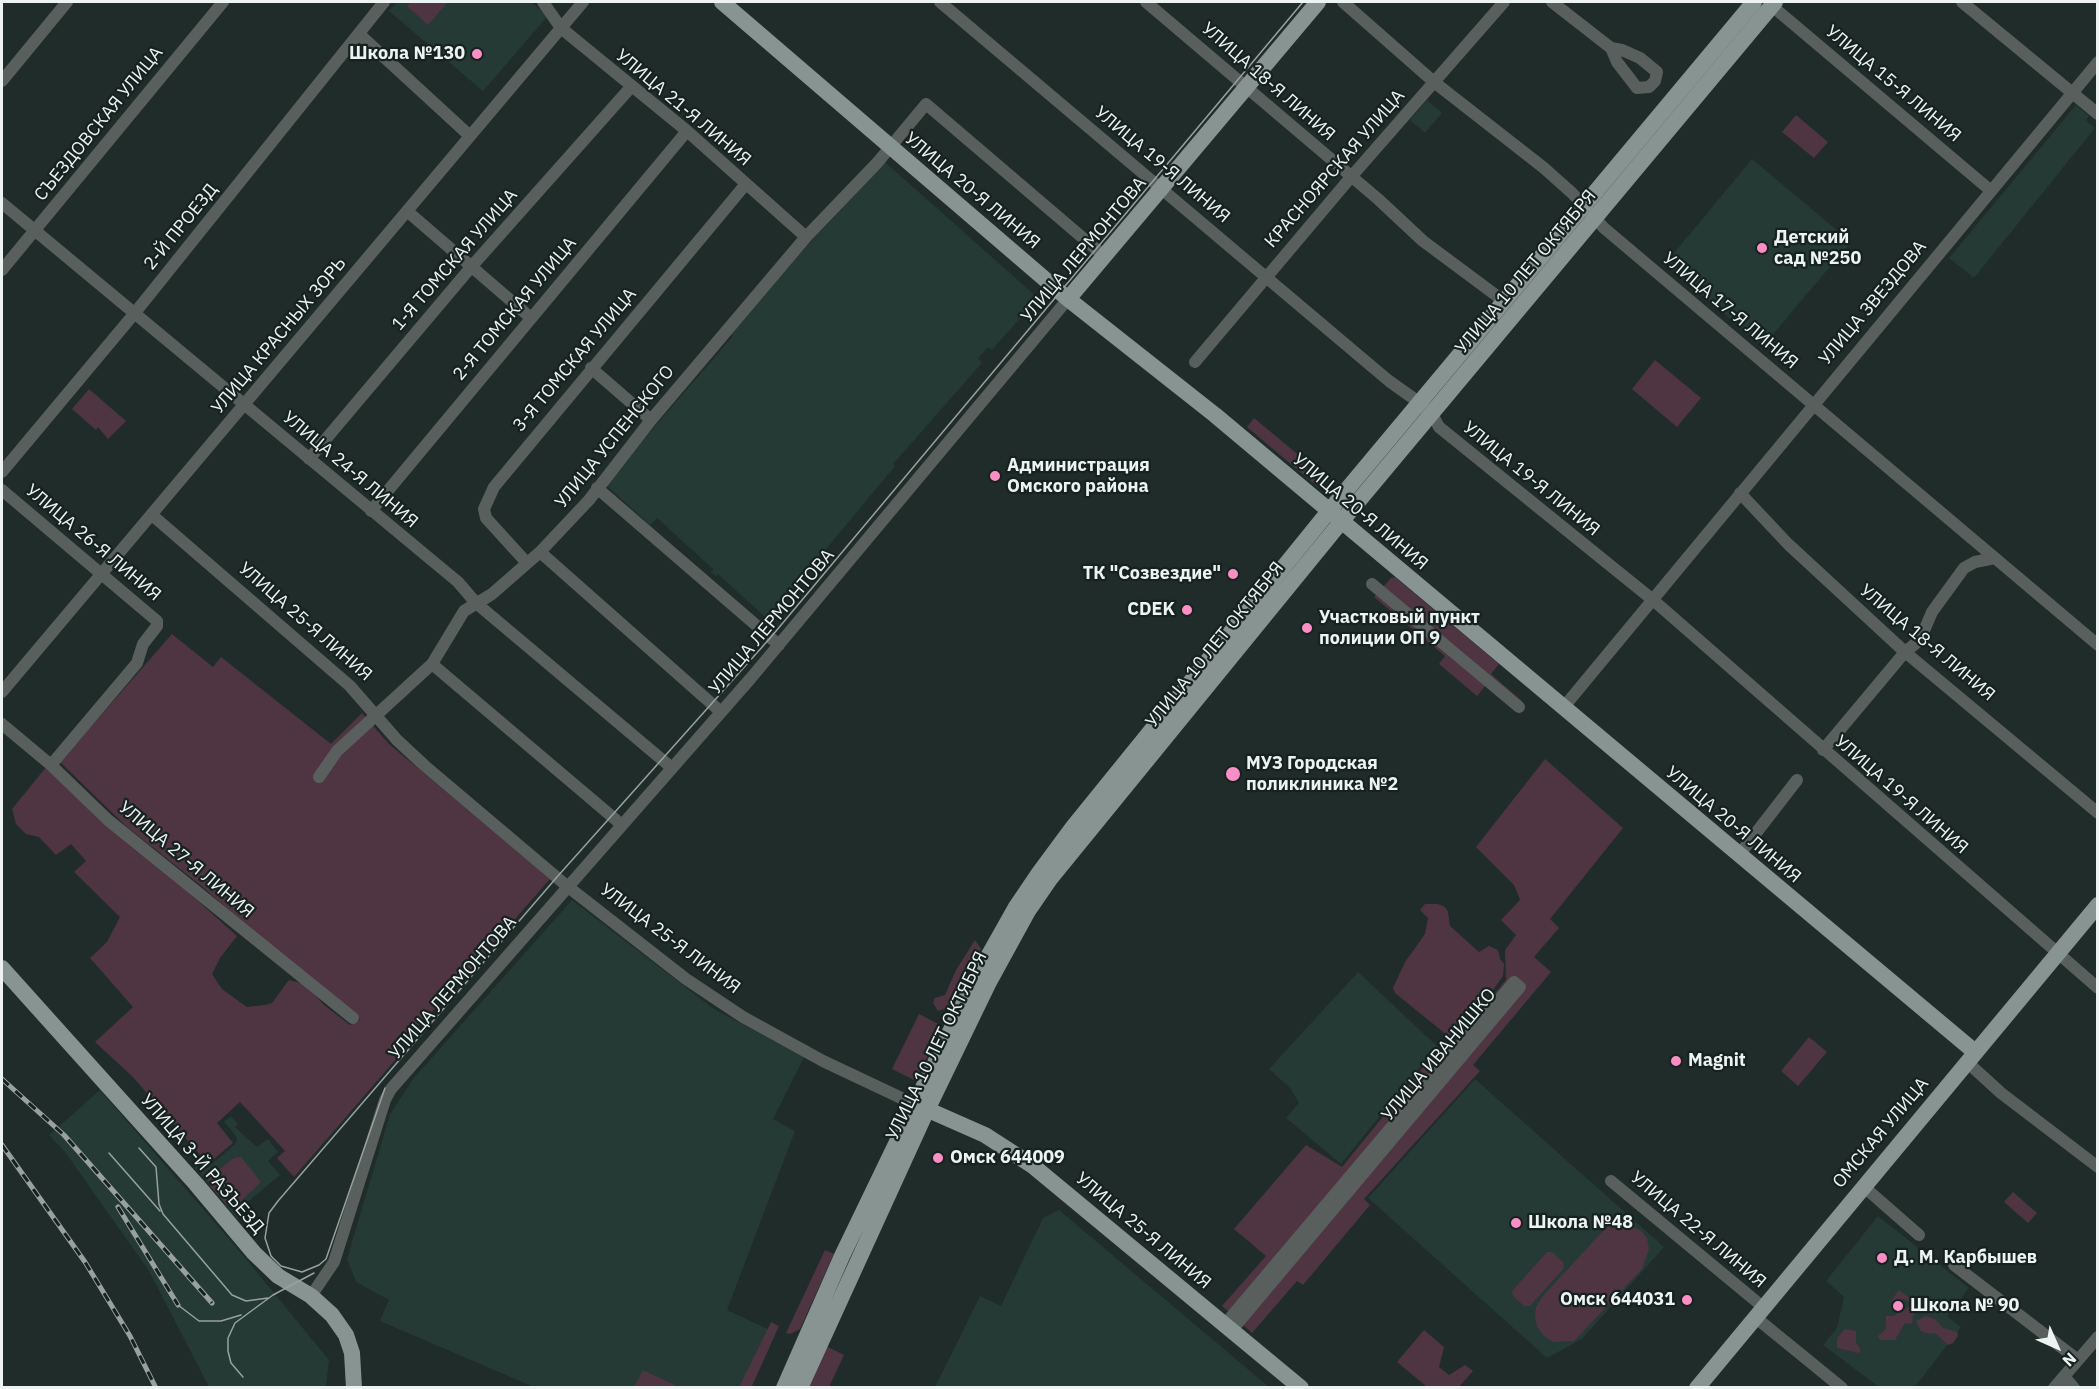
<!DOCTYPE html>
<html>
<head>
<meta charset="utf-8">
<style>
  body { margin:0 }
  #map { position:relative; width:2099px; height:1389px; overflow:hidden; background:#202c29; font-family:"IBM Plex Sans",sans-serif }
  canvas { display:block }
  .frame { position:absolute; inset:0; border:3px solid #ecf3f2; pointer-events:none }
  .north { position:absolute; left:2027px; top:1317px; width:60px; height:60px; -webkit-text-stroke:4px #16221f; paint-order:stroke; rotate:135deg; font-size:16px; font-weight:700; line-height:24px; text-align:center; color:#ecf3f2 }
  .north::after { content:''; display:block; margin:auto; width:21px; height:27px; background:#ecf3f2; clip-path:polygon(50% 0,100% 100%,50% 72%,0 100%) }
</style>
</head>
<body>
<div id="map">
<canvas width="2099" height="1389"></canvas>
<div class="frame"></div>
<div class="north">N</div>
</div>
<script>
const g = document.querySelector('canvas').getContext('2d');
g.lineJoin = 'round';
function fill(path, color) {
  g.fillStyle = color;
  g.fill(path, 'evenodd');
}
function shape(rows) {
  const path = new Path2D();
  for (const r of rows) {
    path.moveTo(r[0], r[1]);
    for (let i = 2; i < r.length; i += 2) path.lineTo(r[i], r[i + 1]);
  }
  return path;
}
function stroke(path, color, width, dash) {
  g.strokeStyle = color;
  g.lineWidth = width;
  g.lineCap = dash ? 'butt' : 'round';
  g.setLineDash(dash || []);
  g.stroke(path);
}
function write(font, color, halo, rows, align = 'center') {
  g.font = font + ' "IBM Plex Sans",sans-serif';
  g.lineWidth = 4.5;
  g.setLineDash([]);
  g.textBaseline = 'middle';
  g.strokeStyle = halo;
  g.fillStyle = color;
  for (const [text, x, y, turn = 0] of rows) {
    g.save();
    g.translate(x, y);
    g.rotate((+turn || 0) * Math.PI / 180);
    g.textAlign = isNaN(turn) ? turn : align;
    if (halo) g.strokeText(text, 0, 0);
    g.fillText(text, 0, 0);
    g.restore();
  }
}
const built = shape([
  [397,2,531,2,548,16,483,91,389,11],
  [1427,100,1442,113,1425,133,1410,120],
  [2076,105,2089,116,2086,120,2095,128,1974,278,1949,258],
  [1752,159,1851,242,1763,346,1665,264],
  [885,162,1038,298,992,350,988,347,978,358,982,363,893,464,895,466,822,554,766,618,718,574,716,576,711,572,713,569,657,518,650,525,605,484,733,336,730,332,762,294],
  [572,900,714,1009,804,1057,773,1119,795,1131,727,1310,774,1332,749,1387,534,1387,380,1321,389,1300,356,1282,347,1259,390,1114,413,1079],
  [1358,972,1437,1046,1341,1164,1286,1118,1299,1103,1290,1088,1269,1069],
  [1475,1079,1664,1247,1582,1339,1547,1358,1368,1198],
  [100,1090,237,1248,329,1360,326,1387,209,1387,149,1271,65,1152,49,1135],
  [231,1116,238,1124,235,1127,257,1147,268,1139,278,1152,268,1161,280,1175,244,1205,239,1210,238,1220,193,1165,202,1169,207,1168,235,1144,237,1139,233,1132,224,1122],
  [1059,1210,1269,1387,935,1387,980,1296,1001,1306,1043,1218],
  [1878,1216,1969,1288,1947,1316,1961,1327,1915,1387,1879,1387,1823,1345,1837,1328,1844,1297,1826,1281]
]);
const green = shape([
  [411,2,448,2,428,25,407,6],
  [1796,115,1828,142,1814,158,1782,132],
  [1655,360,1701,398,1677,427,1632,389],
  [89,389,126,421,108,439,98,427,96,430,72,409],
  [1254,418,1325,477,1325,487,1319,488,1247,427],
  [1395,577,1499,664,1491,674,1522,701,1515,709,1486,685,1477,696,1439,664,1445,656,1374,597,1391,578],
  [172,634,213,667,221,657,331,744,362,713,389,744,550,879,452,991,414,1030,397,1058,294,1177,277,1158,285,1151,240,1102,217,1123,233,1143,208,1164,132,1076,95,1042,133,1007,90,958,107,942,120,917,74,872,86,861,71,844,56,855,39,837,26,834,16,824,12,809,47,766,237,936,220,958,212,974,222,989,247,1007,265,1005,272,1003,289,980,305,984,324,1005,350,1025,359,1021,360,1019,256,935,204,888,127,827,60,762],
  [1545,759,1623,828,1550,919,1559,928,1534,957,1551,972,1473,1065,1480,1071,1364,1199,1370,1205,1303,1285,1297,1281,1252,1333,1222,1306,1266,1256,1234,1229,1306,1145,1342,1167,1442,1044,1455,1041,1506,980,1505,950,1516,935,1501,920,1520,900,1514,885,1476,847],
  [1425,904,1438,904,1445,907,1448,912,1450,926,1479,952,1489,946,1498,950,1500,959,1504,964,1503,976,1493,990,1483,994,1484,1002,1453,1040,1395,993,1393,988,1405,962,1425,934,1428,918,1420,910],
  [975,940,981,949,952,1006,938,1011,933,1003,935,998,945,995,956,970],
  [919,1014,942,1026,916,1081,892,1069],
  [1809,1037,1827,1052,1798,1086,1781,1071],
  [241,1157,261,1182,239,1203,213,1174,234,1158],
  [211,1176,236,1205,227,1205,210,1186,208,1179],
  [2013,1192,2037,1213,2028,1223,2004,1202],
  [1621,1223,1640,1230,1647,1238,1649,1249,1642,1269,1574,1341,1553,1342,1544,1336,1537,1327,1535,1317,1536,1307,1542,1297,1602,1232,1610,1225],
  [825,1250,834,1254,800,1329,790,1334,786,1333],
  [1547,1252,1552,1252,1563,1262,1564,1268,1530,1306,1524,1306,1513,1296,1512,1291],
  [1899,1290,1922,1308,1913,1316,1912,1324,1905,1323,1895,1340,1880,1340,1878,1336,1886,1329,1886,1316,1894,1316,1907,1308,1910,1303,1905,1299,1891,1301],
  [1926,1316,1935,1319,1943,1328,1957,1332,1958,1336,1953,1343,1948,1345,1936,1334,1925,1333,1920,1330,1916,1321],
  [771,1322,779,1326,752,1386,755,1387,739,1387],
  [1845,1329,1856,1331,1856,1342,1861,1350,1859,1353,1837,1348,1837,1338],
  [1424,1330,1444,1347,1439,1367,1449,1375,1465,1365,1473,1371,1459,1387,1427,1387,1397,1362],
  [826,1346,844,1355,829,1387,807,1388],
  [643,1370,679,1387,634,1387]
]);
const minor = shape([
  [543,2,561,28,687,131,806,237],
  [940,2,1389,381,1420,403,1432,414,1439,427,1653,600,2098,988],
  [1146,2,1378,199,1423,241,1505,302],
  [1343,2,1434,82,1544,168,1572,193,1604,228,2098,645],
  [1552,2,1611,48,1617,62,1637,88,1649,87,1655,81,1657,72,1640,58,1622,50,1611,48],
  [1962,2,2098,114],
  [1772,6,1990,190],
  [359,34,470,136],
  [2,81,67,2],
  [2,203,458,582,476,603,672,768],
  [407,211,531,318],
  [2,270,223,2],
  [1195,362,1351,177,1504,2],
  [591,368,651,420],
  [309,459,472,266,631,87],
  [2,472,134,314,384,2],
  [597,488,779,645],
  [2,490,157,621,157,626,143,644,137,663,51,765],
  [1740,493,1788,544,1905,652,2098,813],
  [371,511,687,131],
  [152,515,350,686,397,740,425,766,567,886,686,979,743,1017,823,1061,914,1104],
  [540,552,721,712],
  [526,562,486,518,484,509,494,487,745,185],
  [1372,584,1519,707],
  [432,664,622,825],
  [2,692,583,2],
  [1563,708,2098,62],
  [2,724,51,765,108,820,353,1018],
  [1823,750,1905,652,1920,640,1932,612,1964,568,1975,562,1995,558],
  [319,777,337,751,432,664,464,611,492,594,540,552,589,500,651,420,806,237,877,163,926,104,1104,256],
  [1739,855,1797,780],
  [1967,1062,2001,1093,2098,1167],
  [1611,1181,1763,1307],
  [1863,1186,1919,1235],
  [1954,1265,2078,1360],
  [311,1296,334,1262,385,1100,391,1089,751,678,1068,299],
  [1755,1317,1842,1388],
  [1225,1324,1514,982,1520,987,1232,1330],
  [2064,1376,2074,1388],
  [2054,1388,2098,1337]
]);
const major = shape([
  [722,2,1068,299,1215,415,1975,1052],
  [1068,299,1318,2],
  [2,968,196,1184,254,1253,278,1276,311,1296,332,1315,346,1335,352,1353,354,1388],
  [917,1105,985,1135,1033,1166,1301,1388],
  [784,1388,842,1256,976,978,1016,907,1039,873,1073,827,1329,511,1754,2],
  [800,1388,927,1110,988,984,1028,911,1050,879,1341,522,1775,2],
  [1697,1388,2098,905]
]);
const tram = shape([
  [385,1088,326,1259,319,1265,302,1272,281,1266,271,1256,265,1238,269,1213,278,1201,557,877,771,637,1303,2],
  [139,1148,156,1167,159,1204,163,1214,232,1295,246,1301,268,1298],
  [109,1153,160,1211],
  [178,1305,199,1321,221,1321,241,1315],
  [243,1377,231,1363,228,1351,228,1338,235,1323,273,1295,314,1273]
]);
const rail = shape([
  [2,1079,64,1135,212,1303],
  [2,1145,85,1262,130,1336,156,1388],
  [118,1207,178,1305]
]);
const markers = [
  [477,54,6,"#fb8fc5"],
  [1762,248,6,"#fb8fc5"],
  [995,476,6,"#fb8fc5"],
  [1233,574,6,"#fb8fc5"],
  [1187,610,6,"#fb8fc5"],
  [1307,628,6,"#fb8fc5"],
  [1233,774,8,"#fb8fc5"],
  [1676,1061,6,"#fb8fc5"],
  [938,1158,6,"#fb8fc5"],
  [1516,1223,6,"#fb8fc5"],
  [1882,1258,6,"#fb8fc5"],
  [1687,1300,6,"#fb8fc5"],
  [1898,1306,6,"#fb8fc5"]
];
const poiNames = [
  ["Школа №130",465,54,"right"],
  ["Детский",1774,238],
  ["сад №250",1774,259],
  ["Администрация",1007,466],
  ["Омского района",1007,487],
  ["ТК \"Созвездие\"",1221,574,"right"],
  ["CDEK",1175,610,"right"],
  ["Участковый пункт",1319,618],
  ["полиции ОП 9",1319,639],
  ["МУЗ Городская",1246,764],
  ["поликлиника №2",1246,785],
  ["Magnit",1688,1061],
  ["Омск 644009",950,1158],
  ["Школа №48",1528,1223],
  ["Д. М. Карбышев",1894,1258],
  ["Омск 644031",1675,1300,"right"],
  ["Школа № 90",1910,1306]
];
const streetNames = [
  ["УЛИЦА 18-Я ЛИНИЯ",1268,82,41],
  ["УЛИЦА 15-Я ЛИНИЯ",1893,84,40],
  ["УЛИЦА 21-Я ЛИНИЯ",683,108,40],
  ["СЪЕЗДОВСКАЯ УЛИЦА",99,124,-51],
  ["УЛИЦА 19-Я ЛИНИЯ",1162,165,40],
  ["КРАСНОЯРСКАЯ УЛИЦА",1335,169,-49],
  ["УЛИЦА 20-Я ЛИНИЯ",972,191,40],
  ["2-Й ПРОЕЗД",181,227,-51],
  ["УЛИЦА ЛЕРМОНТОВА",1084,250,-50],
  ["1-Я ТОМСКАЯ УЛИЦА",455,260,-49],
  ["УЛИЦА 10 ЛЕТ ОКТЯБРЯ",1526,272,-50],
  ["УЛИЦА ЗВЕЗДОВА",1873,303,-50],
  ["2-Я ТОМСКАЯ УЛИЦА",515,309,-50],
  ["УЛИЦА 17-Я ЛИНИЯ",1730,311,40],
  ["УЛИЦА КРАСНЫХ ЗОРЬ",279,336,-50],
  ["3-Я ТОМСКАЯ УЛИЦА",575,360,-50],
  ["УЛИЦА УСПЕНСКОГО",615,437,-51],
  ["УЛИЦА 24-Я ЛИНИЯ",350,470,40],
  ["УЛИЦА 19-Я ЛИНИЯ",1531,479,39],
  ["УЛИЦА 20-Я ЛИНИЯ",1360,512,40],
  ["УЛИЦА 26-Я ЛИНИЯ",93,543,40],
  ["УЛИЦА 25-Я ЛИНИЯ",305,622,41],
  ["УЛИЦА ЛЕРМОНТОВА",772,622,-50],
  ["УЛИЦА 18-Я ЛИНИЯ",1927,643,40],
  ["УЛИЦА 10 ЛЕТ ОКТЯБРЯ",1215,645,-51],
  ["УЛИЦА 19-Я ЛИНИЯ",1901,795,41],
  ["УЛИЦА 20-Я ЛИНИЯ",1733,825,40],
  ["УЛИЦА 27-Я ЛИНИЯ",186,860,40],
  ["УЛИЦА 25-Я ЛИНИЯ",670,939,37],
  ["УЛИЦА ЛЕРМОНТОВА",453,988,-49],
  ["УЛИЦА 10 ЛЕТ ОКТЯБРЯ",937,1046,-64],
  ["УЛИЦА ИВАНИШКО",1439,1055,-50],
  ["ОМСКАЯ УЛИЦА",1881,1133,-50],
  ["УЛИЦА 3-Й РАЗЪЕЗД",202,1164,49],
  ["УЛИЦА 22-Я ЛИНИЯ",1698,1230,40],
  ["УЛИЦА 25-Я ЛИНИЯ",1143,1231,40]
];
fill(built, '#253935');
fill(green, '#4e3541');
stroke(minor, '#595f5d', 12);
stroke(major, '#889491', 16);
stroke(tram, '#98a19f', 1.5);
stroke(rail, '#98a19f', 5);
stroke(rail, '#16221f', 3, [9]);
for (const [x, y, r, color] of markers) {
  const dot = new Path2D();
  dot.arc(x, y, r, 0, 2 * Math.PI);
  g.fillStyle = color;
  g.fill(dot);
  stroke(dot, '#16221f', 2);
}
write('bold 18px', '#ecf3f2', '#16221f', poiNames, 'left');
write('18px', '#ecf3f2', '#16221f', streetNames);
</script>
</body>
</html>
